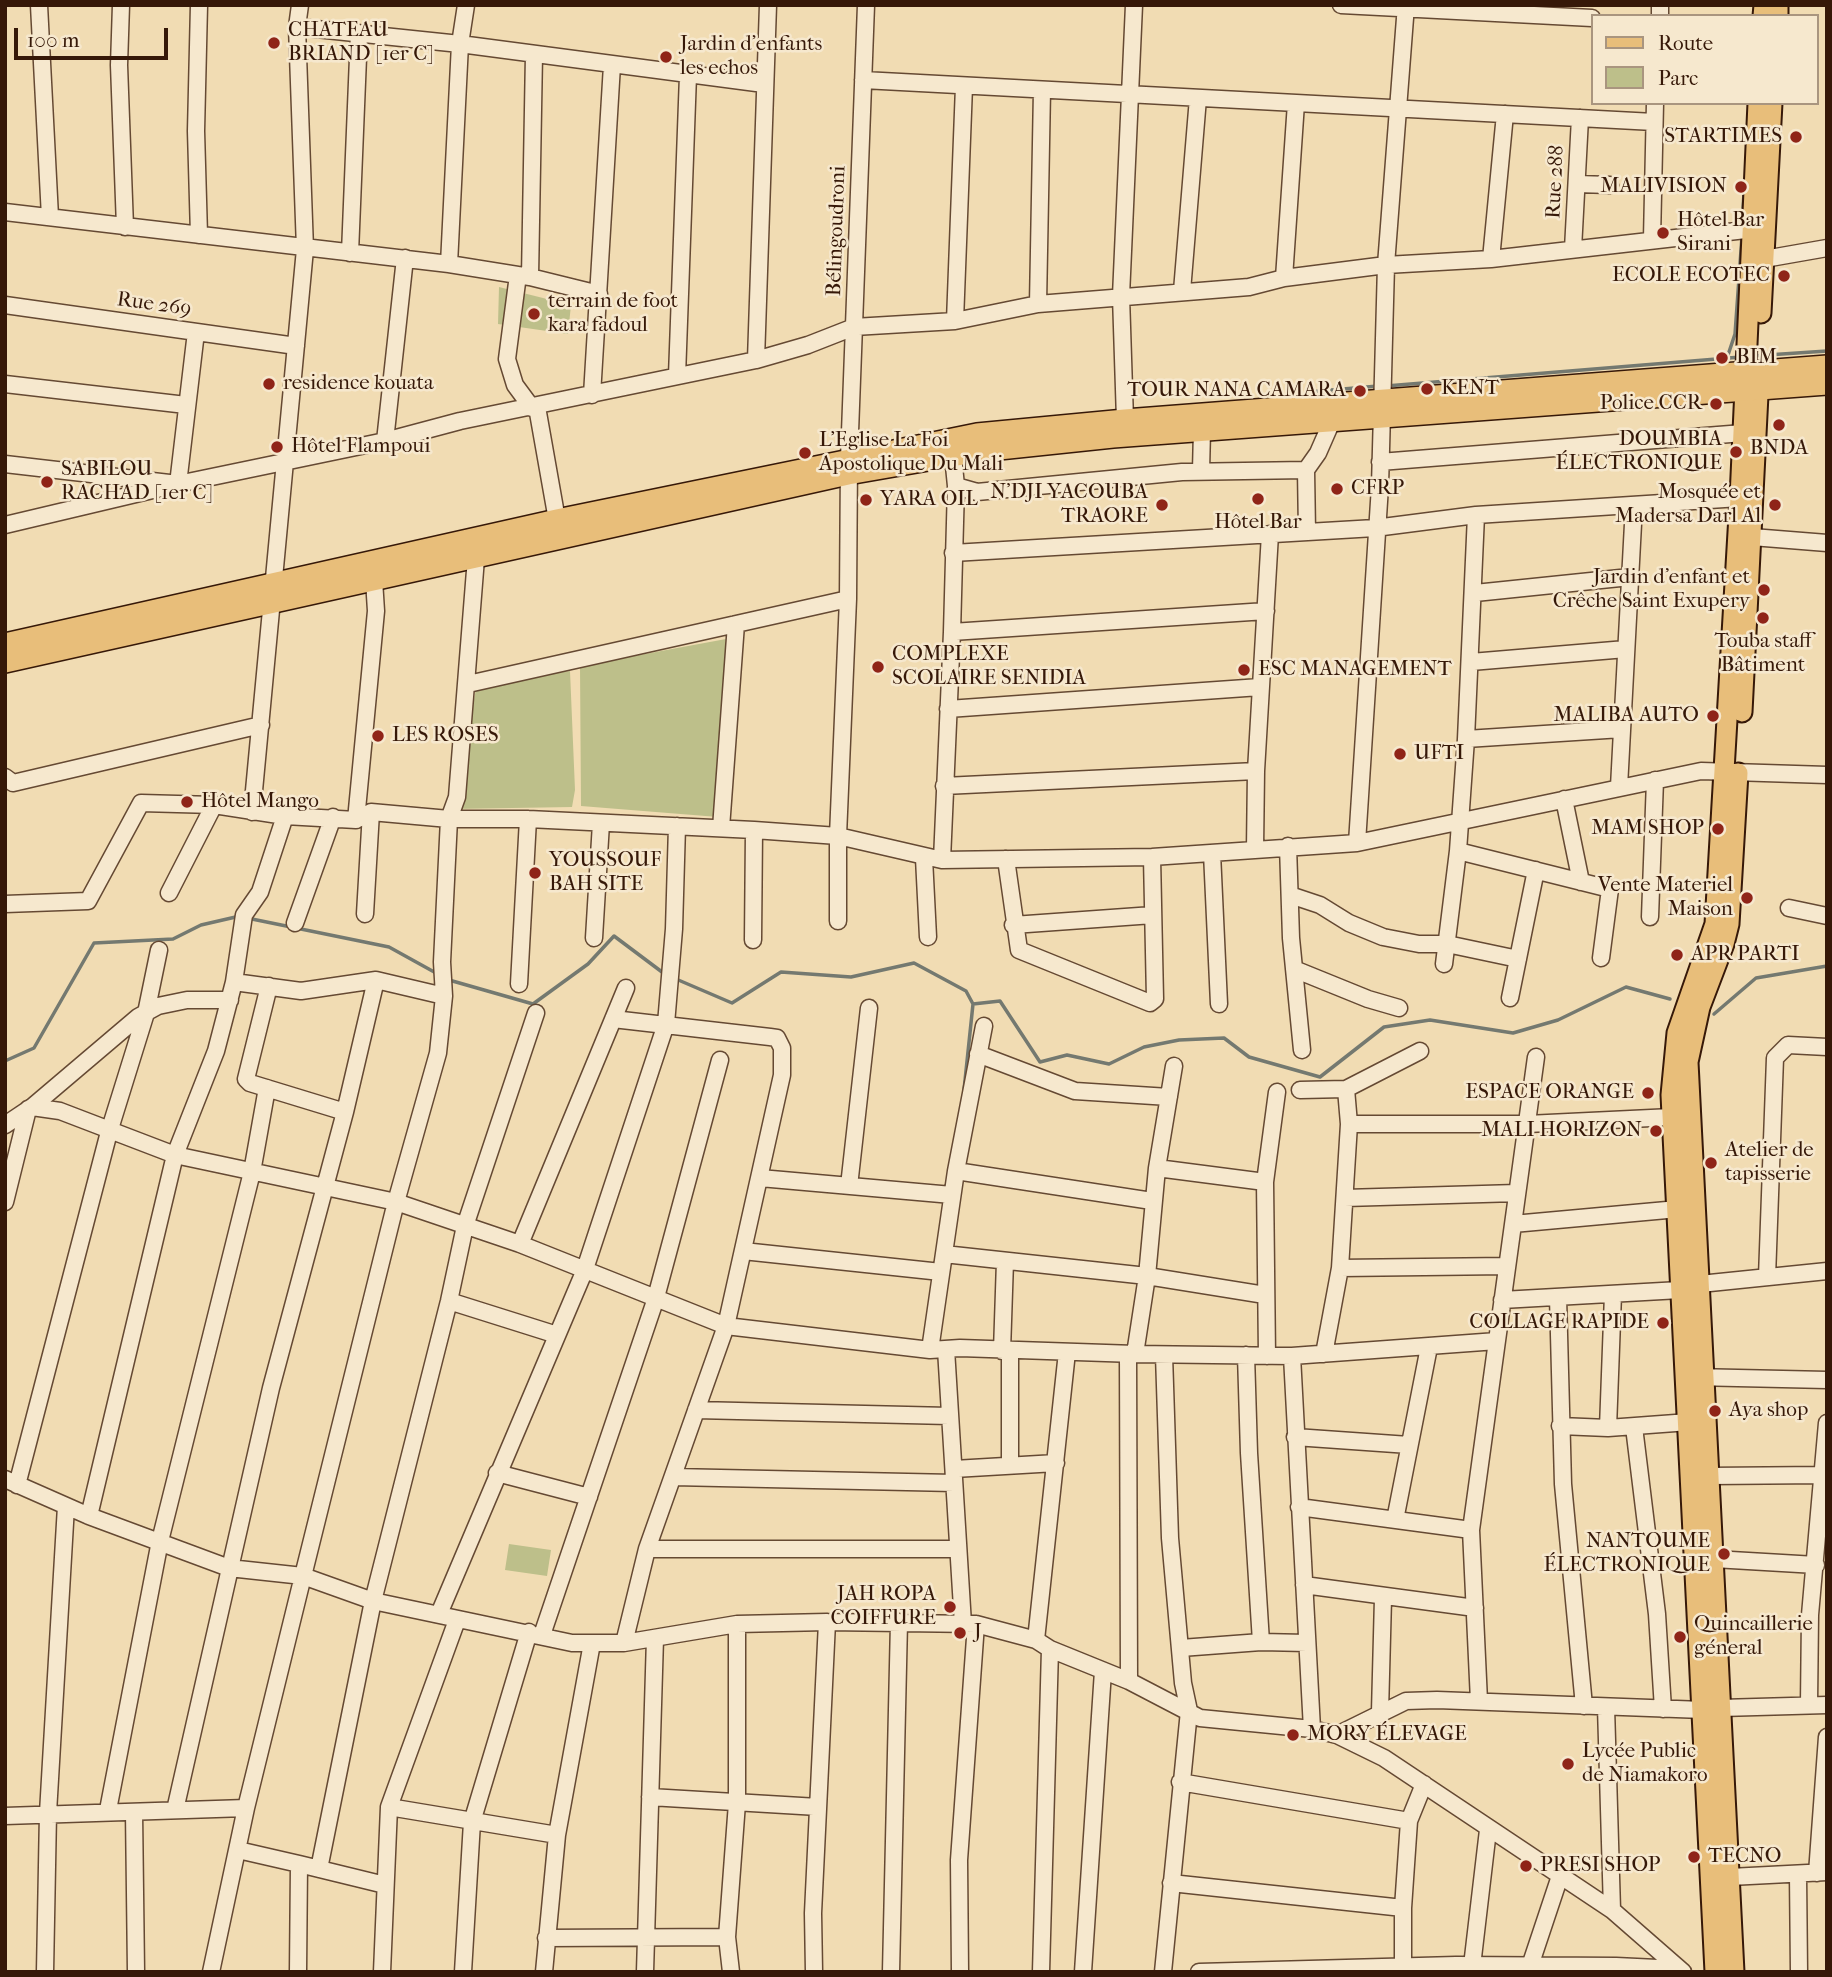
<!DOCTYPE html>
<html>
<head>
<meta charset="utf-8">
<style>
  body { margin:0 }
  #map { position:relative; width:1832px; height:1977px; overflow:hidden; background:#f1dcb3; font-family:"IM FELL French Canon",serif }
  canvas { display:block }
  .frame { position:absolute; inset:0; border:7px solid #361808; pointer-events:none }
  .legend { position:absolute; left:1591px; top:14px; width:228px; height:91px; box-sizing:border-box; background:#f6e8ce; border:2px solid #a9957f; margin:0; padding:9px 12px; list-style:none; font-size:21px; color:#361808 }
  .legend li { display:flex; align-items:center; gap:14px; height:35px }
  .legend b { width:35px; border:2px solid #a9957f }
  .scale { position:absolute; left:14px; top:28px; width:154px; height:32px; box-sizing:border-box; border:4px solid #361808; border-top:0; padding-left:9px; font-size:21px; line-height:24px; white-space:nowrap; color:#361808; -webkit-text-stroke:5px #f6e8ce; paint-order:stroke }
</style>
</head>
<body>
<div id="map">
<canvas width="1832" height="1977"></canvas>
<div class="frame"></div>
<ul class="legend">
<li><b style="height:9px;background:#e8be7a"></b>Route</li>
<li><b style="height:19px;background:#bdbf8a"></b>Parc</li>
</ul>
<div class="scale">100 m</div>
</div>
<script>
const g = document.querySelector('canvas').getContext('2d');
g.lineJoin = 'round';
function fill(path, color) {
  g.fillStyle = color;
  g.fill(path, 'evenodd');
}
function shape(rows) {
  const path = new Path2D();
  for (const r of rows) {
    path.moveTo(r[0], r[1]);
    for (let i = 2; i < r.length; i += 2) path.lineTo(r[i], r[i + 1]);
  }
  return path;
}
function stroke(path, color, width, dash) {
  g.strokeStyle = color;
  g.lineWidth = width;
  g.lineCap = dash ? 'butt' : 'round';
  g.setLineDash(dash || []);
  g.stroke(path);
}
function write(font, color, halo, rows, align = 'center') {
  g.font = font + ' "IM FELL French Canon",serif';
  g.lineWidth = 5;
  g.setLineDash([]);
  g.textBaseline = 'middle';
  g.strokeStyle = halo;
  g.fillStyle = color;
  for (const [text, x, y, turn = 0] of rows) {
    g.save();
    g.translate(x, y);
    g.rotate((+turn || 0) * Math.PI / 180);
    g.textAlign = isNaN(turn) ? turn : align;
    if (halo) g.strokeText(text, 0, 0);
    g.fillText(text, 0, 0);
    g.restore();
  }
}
const green = shape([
  [499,287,571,305,568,334,498,324],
  [726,639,718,817,581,806,580,666],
  [570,671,575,790,572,807,453,809,477,684],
  [509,1544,551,1550,547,1576,505,1570]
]);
const stream = shape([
  [1742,225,1744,193],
  [1752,356,1827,351],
  [1727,358,1735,334,1742,236],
  [1386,386,1741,357],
  [1308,392,1378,386],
  [247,918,389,947,436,973],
  [676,979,732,1003,781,972,851,977,914,963,966,991,973,1004,1000,1001,1040,1062,1067,1055,1109,1064,1144,1047,1179,1040,1224,1038,1249,1057,1320,1077,1384,1027,1430,1020,1513,1033,1558,1020,1626,987,1670,999],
  [449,980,533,1004,588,964,614,936,666,975],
  [1714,1014,1756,978,1827,966],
  [5,1061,34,1048,94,943,173,939,201,925,240,916],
  [964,1090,973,1004]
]);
const minor = shape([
  [39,5,50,217],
  [121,5,119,65,125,227],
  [1341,5,1592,18],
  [1660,16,1660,5],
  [297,27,460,44,764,84],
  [863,80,1654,122],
  [1577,184,1610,185],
  [5,212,449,264,460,44,466,5],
  [199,235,196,131,199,5],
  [1652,239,1655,103],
  [1573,249,1580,118],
  [350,253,359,33],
  [1491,259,1505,114],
  [1753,261,1827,248],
  [449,264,530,277,599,294],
  [518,275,507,359,515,385,532,408],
  [530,277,534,54],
  [1284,278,1296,103],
  [1182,291,1198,98],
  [1038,304,1042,90],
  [5,305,296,346],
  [955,321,964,86],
  [756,360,808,345,854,327,955,321,1038,304,1249,287,1284,278,1386,265,1491,259,1763,228],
  [677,376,688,75],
  [5,384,186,405],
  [592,395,612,65],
  [537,407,557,520],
  [1125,420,1121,296,1134,5],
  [385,441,405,258],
  [953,456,956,486,952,632,942,860,1152,857,1357,843,1701,771,1827,775],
  [1380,462,1743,433],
  [5,464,178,484,196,332],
  [1306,470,1307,532],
  [1201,471,1202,430],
  [956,486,977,492,1182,472,1306,470,1318,453,1332,421],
  [5,525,178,484,385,441,460,421,756,360,768,5],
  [1752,537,1827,543],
  [953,553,1375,528,1476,515,1740,498],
  [1475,593,1630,577],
  [952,632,1266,611],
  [1471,662,1626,649],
  [468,684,848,599],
  [948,709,1260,687],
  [1466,739,1622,729],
  [5,777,13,783,261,725],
  [944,786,1256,771],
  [1619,787,1634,505],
  [1564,799,1581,882],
  [252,812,305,249,297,27,300,5],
  [356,820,376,611,374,580],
  [721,828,736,624],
  [1357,843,1380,486,1386,265,1406,5],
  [1288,846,1291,938,1302,1050],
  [1255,849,1256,771,1270,534],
  [1458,851,1610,889,1601,958],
  [1212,853,1219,1004],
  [924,858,928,937],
  [1006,859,1019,950,1150,1003,1155,999,1152,857],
  [169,893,214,805],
  [1290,895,1320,905,1349,923,1383,937,1419,944,1447,944,1518,959],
  [5,904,88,901,141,803,214,805,285,816,356,820,371,812,449,819,528,819,754,830,838,836,942,860],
  [1789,908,1827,916],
  [365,914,371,812],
  [1650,917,1655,780],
  [838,921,838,836,848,599,849,459,866,5],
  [295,923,333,817],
  [1013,925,1153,915],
  [594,938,601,823],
  [753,940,754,830],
  [1444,964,1458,851,1466,739,1476,515],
  [1294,969,1368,999,1399,1008],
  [234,982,301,991,376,980,444,996],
  [519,984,528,819],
  [269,986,246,1079,250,1083,345,1112],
  [1510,998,1536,870],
  [613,1019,770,1037,777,1038,782,1048,782,1075,726,1326,647,1549,624,1643],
  [978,1054,1075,1091,1169,1097],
  [1300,1090,1346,1089,1420,1051],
  [32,1107,60,1111,175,1155,396,1202,520,1244,726,1326,930,1350,960,1348,1135,1354,1292,1356,1497,1341],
  [1349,1124,1527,1124,1672,1117],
  [5,1125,32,1107,138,1017,158,1006,187,1000,230,1000],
  [1157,1168,1265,1182],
  [956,1171,1152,1201],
  [760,1178,952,1195],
  [849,1186,869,1008],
  [1345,1198,1517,1193],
  [5,1202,28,1109],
  [1513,1224,1678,1209],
  [520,1244,626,988],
  [743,1251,941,1272],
  [944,1254,1147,1276,1265,1295],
  [1340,1268,1507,1266],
  [1767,1277,1775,1058,1788,1045,1827,1047],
  [1700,1284,1827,1271],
  [1558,1297,1563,1484,1584,1706],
  [1502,1300,1680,1290],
  [449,1301,557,1335],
  [946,1349,963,1624],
  [930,1350,956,1171,984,1026],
  [1002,1351,1005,1261],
  [1128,1354,1129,1681],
  [1135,1354,1147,1276,1157,1168,1174,1066],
  [1324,1354,1340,1268,1349,1124,1346,1089],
  [1246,1355,1249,1453,1261,1642],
  [1267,1356,1265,1182,1277,1092],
  [1292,1356,1312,1729],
  [1693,1377,1827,1380],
  [696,1410,949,1416],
  [1560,1426,1608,1428,1689,1422],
  [1634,1427,1657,1614,1663,1709],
  [1608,1428,1613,1294],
  [1295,1437,1409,1445],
  [1010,1463,1010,1351],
  [954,1469,1056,1463],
  [497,1473,589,1497],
  [1709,1476,1824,1475],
  [673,1477,954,1483],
  [5,1479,89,1516,229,1568,303,1576,373,1601,572,1643,624,1643,737,1624,827,1622,976,1624,1036,1640,1050,1649,1129,1681,1200,1718,1312,1729,1337,1735,1384,1758,1612,1910,1683,1972],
  [17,1485,109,1132,146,1013,159,950],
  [1299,1507,1471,1530],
  [89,1516,175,1155,216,1051,234,982,244,915,260,892,285,816],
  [1395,1520,1429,1347],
  [647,1549,958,1549],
  [1714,1559,1816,1565],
  [1304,1585,1475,1608],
  [439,1614,584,1272,666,1024,674,929,677,826],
  [542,1635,655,1301,720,1060],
  [1036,1640,1067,1352],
  [1181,1648,1261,1642,1307,1643],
  [1479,1701,1471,1530,1536,1057],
  [1809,1704,1810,1615,1827,1423],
  [1606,1707,1612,1910],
  [1721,1708,1827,1705],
  [1380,1712,1383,1598],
  [1337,1735,1406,1701,1437,1700,1703,1710],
  [1180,1782,1409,1821],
  [650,1797,818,1807],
  [389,1807,557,1835],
  [108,1810,160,1541,252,1172,267,1088],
  [175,1810,271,1388,345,1112,376,980],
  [134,1812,136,1972],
  [5,1816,246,1808],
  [238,1850,299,1864],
  [319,1869,373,1601,449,1301,465,1226,536,1013],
  [1817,1873,1827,1737],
  [1798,1875,1799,1972],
  [1730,1877,1827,1872],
  [1171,1883,1403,1908],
  [546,1938,727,1937],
  [1403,1966,1403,1908,1409,1821,1424,1784],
  [1472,1966,1488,1830],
  [1530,1966,1560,1876],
  [45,1972,48,1813,66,1506],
  [211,1972,246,1808,303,1576,396,1202,438,1053,444,996,442,962,449,819,457,797,476,558],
  [298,1972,299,1864,385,1885],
  [382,1972,389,1807,457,1620],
  [463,1972,472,1822,529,1632],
  [544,1972,557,1835,592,1643],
  [645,1972,655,1638],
  [731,1972,727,1937,737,1803,737,1624],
  [814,1972,813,1913,827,1622],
  [891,1972,899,1622],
  [960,1972,959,1860,976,1624],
  [1041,1972,1050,1649],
  [1083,1972,1103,1671],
  [1163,1972,1189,1711,1183,1683,1170,1538,1164,1355],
  [1199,1972,1456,1965,1616,1966,1678,1969]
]);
const major = shape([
  [1763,16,1764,5],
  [1778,16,1778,5],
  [1761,313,1772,103],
  [1742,712,1759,375],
  [1715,1972,1671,1095,1677,1033,1715,924,1740,498,1758,103],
  [1734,1972,1688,1062,1700,1007,1724,944,1729,924,1738,773]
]);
const highway = shape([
  [5,644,557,520,977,434,1125,420,1827,366],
  [5,662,848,474,980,451,1113,437,1827,384]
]);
const markers = [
  [274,43,7,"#8f2418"],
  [666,57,7,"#8f2418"],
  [1796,137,7,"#8f2418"],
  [1741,187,7,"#8f2418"],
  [1663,233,7,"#8f2418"],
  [1784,276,7,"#8f2418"],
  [534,314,7,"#8f2418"],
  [1722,358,7,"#8f2418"],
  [269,384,7,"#8f2418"],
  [1427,389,7,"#8f2418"],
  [1360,391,7,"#8f2418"],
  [1716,404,7,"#8f2418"],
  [1779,425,7,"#8f2418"],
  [277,447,7,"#8f2418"],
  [1736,452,7,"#8f2418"],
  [805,453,7,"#8f2418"],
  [47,482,7,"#8f2418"],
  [1337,489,7,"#8f2418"],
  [1258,499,7,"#8f2418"],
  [866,500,7,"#8f2418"],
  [1162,505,7,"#8f2418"],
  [1775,505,7,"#8f2418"],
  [1764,590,7,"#8f2418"],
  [1763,618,7,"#8f2418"],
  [878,667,7,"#8f2418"],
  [1244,670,7,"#8f2418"],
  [1713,716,7,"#8f2418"],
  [378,736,7,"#8f2418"],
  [1400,754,7,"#8f2418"],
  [187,802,7,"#8f2418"],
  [1718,829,7,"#8f2418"],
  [535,873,7,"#8f2418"],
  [1747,898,7,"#8f2418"],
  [1677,955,7,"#8f2418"],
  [1648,1093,7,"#8f2418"],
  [1656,1131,7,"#8f2418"],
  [1711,1163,7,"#8f2418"],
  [1663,1323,7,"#8f2418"],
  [1715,1411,7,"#8f2418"],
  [1724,1554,7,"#8f2418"],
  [950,1607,7,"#8f2418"],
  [960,1633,7,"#8f2418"],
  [1680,1637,7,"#8f2418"],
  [1293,1735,7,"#8f2418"],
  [1568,1764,7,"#8f2418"],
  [1694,1857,7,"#8f2418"],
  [1526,1866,7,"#8f2418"]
];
const poiNames = [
  ["CHATEAU",288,31],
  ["BRIAND [1er C]",288,55],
  ["Jardin d'enfants",680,45],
  ["les echos",680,69],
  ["STARTIMES",1782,137,"right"],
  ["MALIVISION",1727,187,"right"],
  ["Hôtel Bar",1677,221],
  ["Sirani",1677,245],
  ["ECOLE ECOTEC",1770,276,"right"],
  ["terrain de foot",548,302],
  ["kara fadoul",548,326],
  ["BIM",1736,358],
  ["residence kouata",283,384],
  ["KENT",1441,389],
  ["TOUR NANA CAMARA",1346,391,"right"],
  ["Police CCR",1702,404,"right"],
  ["DOUMBIA",1722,440,"right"],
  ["ÉLECTRONIQUE",1722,464,"right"],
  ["L'Eglise La Foi",819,441],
  ["Apostolique Du Mali",819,465],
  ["Hôtel Flampoui",291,447],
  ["BNDA",1779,449,"center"],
  ["SABILOU",61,470],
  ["RACHAD [1er C]",61,494],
  ["CFRP",1351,489],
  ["N'DJI YACOUBA",1148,493,"right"],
  ["TRAORE",1148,517,"right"],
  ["Mosquée et",1761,493,"right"],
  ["Madersa Darl Al",1761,517,"right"],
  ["YARA OIL",880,500],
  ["Hôtel Bar",1258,523,"center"],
  ["Jardin d'enfant et",1750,578,"right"],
  ["Crêche Saint Exupery",1750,602,"right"],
  ["Touba staff",1763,642,"center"],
  ["Bâtiment",1763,666,"center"],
  ["COMPLEXE",892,655],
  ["SCOLAIRE SENIDIA",892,679],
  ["ESC MANAGEMENT",1258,670],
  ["MALIBA AUTO",1699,716,"right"],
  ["LES ROSES",392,736],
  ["UFTI",1414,754],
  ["Hôtel Mango",201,802],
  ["MAM SHOP",1704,829,"right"],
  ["YOUSSOUF",549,861],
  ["BAH SITE",549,885],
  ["Vente Materiel",1733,886,"right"],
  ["Maison",1733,910,"right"],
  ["APR PARTI",1691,955],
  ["ESPACE ORANGE",1634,1093,"right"],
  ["MALI HORIZON",1642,1131,"right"],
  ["Atelier de",1725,1151],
  ["tapisserie",1725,1175],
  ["COLLAGE RAPIDE",1649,1323,"right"],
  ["Aya shop",1729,1411],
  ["NANTOUME",1710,1542,"right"],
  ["ÉLECTRONIQUE",1710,1566,"right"],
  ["JAH ROPA",936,1595,"right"],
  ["COIFFURE",936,1619,"right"],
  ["Quincaillerie",1694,1625],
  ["géneral",1694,1649],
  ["J",974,1633],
  ["MORY ÉLEVAGE",1307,1735],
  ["Lycée Public",1582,1752],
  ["de Niamakoro",1582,1776],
  ["TECNO",1708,1857],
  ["PRESI SHOP",1540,1866]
];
const streetNames = [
  ["Rue 288",1556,182,-87],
  ["Bélingoudroni",837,231,-88],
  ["Rue 269",154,305,8]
];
fill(green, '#bdbf8a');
stroke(stream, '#747970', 3.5);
stroke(minor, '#654933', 19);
stroke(major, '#361808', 23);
stroke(highway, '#361808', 24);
stroke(minor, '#f6e8ce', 16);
stroke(major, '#e8be7a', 19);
stroke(highway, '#e8be7a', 21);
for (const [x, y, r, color] of markers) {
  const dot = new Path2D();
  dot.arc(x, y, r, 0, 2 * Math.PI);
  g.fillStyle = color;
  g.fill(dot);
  stroke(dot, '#f6e8ce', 2.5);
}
write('21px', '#361808', '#f6e8ce', poiNames, 'left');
write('21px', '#361808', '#f6e8ce', streetNames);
</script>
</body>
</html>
